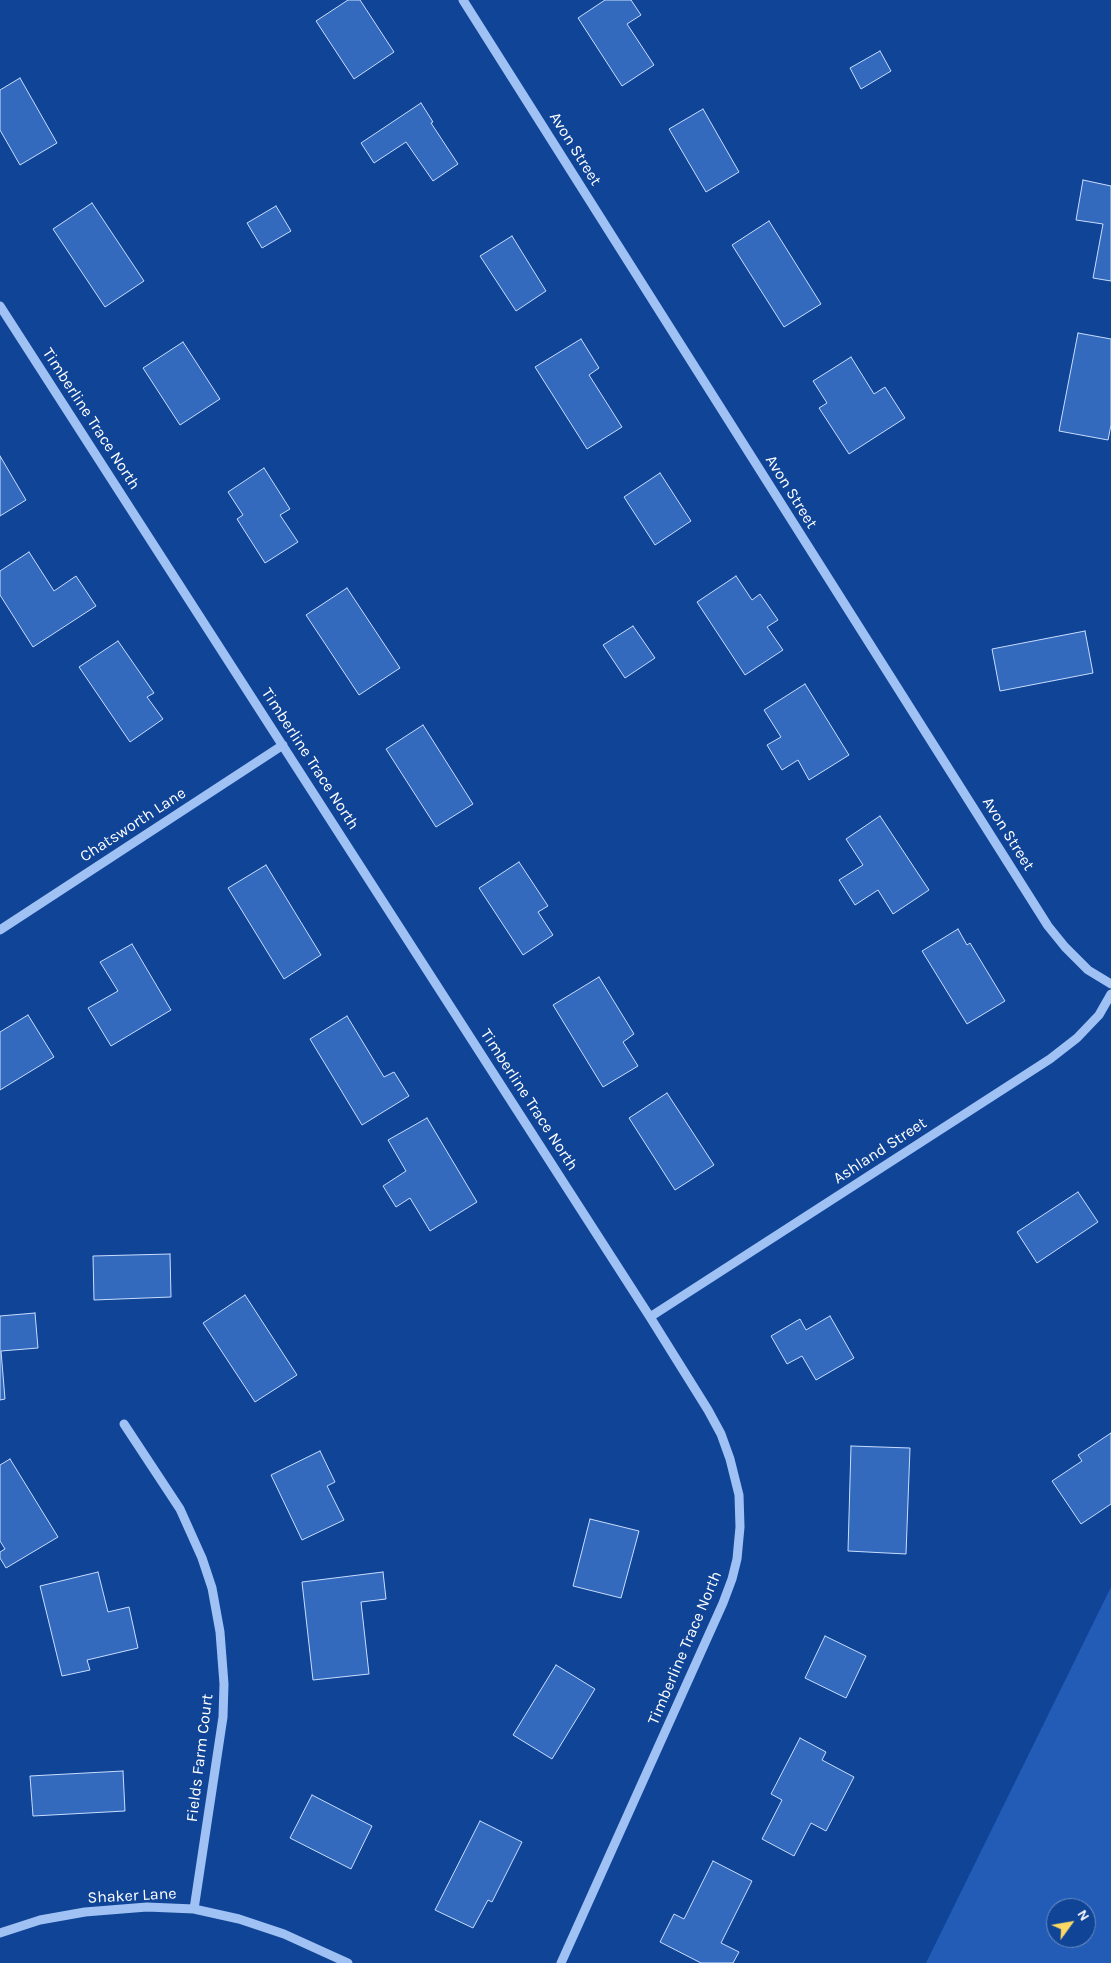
<!DOCTYPE html>
<html>
<head>
<meta charset="utf-8">
<style>
  body { margin:0 }
  #map { position:relative; width:1111px; height:1963px; overflow:hidden; background:#104497; font-family:Karla,sans-serif }
  canvas { display:block }
  .north { position:absolute; left:1046px; top:1898px; width:50px; height:50px; box-sizing:border-box; background:#104497; border:1px solid #708fc1; border-radius:50%; rotate:58deg; font-size:14px; font-weight:700; line-height:20px; text-align:center; color:#fff }
  .north::after { content:''; display:block; margin:auto; width:18px; height:22px; background:#ffda63; clip-path:polygon(50% 0,100% 100%,50% 72%,0 100%) }
</style>
</head>
<body>
<div id="map">
<canvas width="1111" height="1963"></canvas>
<div class="north">N</div>
</div>
<script>
const g = document.querySelector('canvas').getContext('2d');
g.lineJoin = 'round';
function fill(path, color) {
  g.fillStyle = color;
  g.fill(path, 'evenodd');
}
function shape(rows) {
  const path = new Path2D();
  for (const r of rows) {
    path.moveTo(r[0], r[1]);
    for (let i = 2; i < r.length; i += 2) path.lineTo(r[i], r[i + 1]);
  }
  return path;
}
function stroke(path, color, width, dash) {
  g.strokeStyle = color;
  g.lineWidth = width;
  g.lineCap = dash ? 'butt' : 'round';
  g.setLineDash(dash || []);
  g.stroke(path);
}
function write(font, color, halo, rows, align = 'center') {
  g.font = font + ' Karla,sans-serif';
  g.lineWidth = 4;
  g.setLineDash([]);
  g.textBaseline = 'middle';
  g.strokeStyle = halo;
  g.fillStyle = color;
  for (const [text, x, y, turn = 0] of rows) {
    g.save();
    g.translate(x, y);
    g.rotate((+turn || 0) * Math.PI / 180);
    g.textAlign = isNaN(turn) ? turn : align;
    if (halo) g.strokeText(text, 0, 0);
    g.fillText(text, 0, 0);
    g.restore();
  }
}
const green = shape([
  [1111,1587,1111,1963,926,1963],
  [1056,1908,1086,1908,1086,1938,1056,1938]
]);
const building = shape([
  [348,0,360,0,394,52,354,79,316,21,348,0],
  [605,0,631,0,641,15,627,24,654,65,622,86,578,18,605,0],
  [880,51,891,71,861,89,850,68,880,51],
  [20,78,57,143,20,165,0,130,0,90,20,78],
  [421,103,433,122,431,123,458,164,433,181,406,142,374,163,361,143,421,103],
  [703,109,739,172,706,192,669,129,703,109],
  [1083,180,1111,186,1111,281,1093,278,1103,224,1076,220,1083,180],
  [92,203,144,281,105,307,53,229,92,203],
  [276,206,291,231,262,248,247,223,276,206],
  [769,221,821,304,784,327,732,245,769,221],
  [512,236,546,291,516,311,480,256,512,236],
  [1078,333,1111,339,1111,425,1108,440,1059,431,1078,333],
  [581,339,599,368,589,375,622,427,587,449,535,367,581,339],
  [183,342,220,399,180,425,143,368,183,342],
  [851,357,874,394,885,387,905,418,849,454,819,408,827,403,813,381,851,357],
  [0,456,26,500,0,516,0,456],
  [264,468,290,509,280,515,298,542,265,563,237,519,243,515,228,492,264,468],
  [660,473,691,521,655,545,624,497,660,473],
  [29,552,54,591,76,576,96,606,33,647,0,595,0,571,29,552],
  [736,576,752,600,760,594,778,620,767,627,783,650,745,675,697,602,736,576],
  [347,588,400,668,359,695,306,615,347,588],
  [633,626,655,658,625,678,603,645,633,626],
  [1085,631,1093,673,1000,691,992,649,1085,631],
  [118,641,154,693,147,697,163,719,130,742,79,667,118,641],
  [805,684,849,755,809,780,798,760,782,770,767,745,781,737,764,710,805,684],
  [423,725,473,804,436,827,386,749,423,725],
  [880,816,929,890,893,914,878,890,855,905,839,880,863,865,846,839,880,816],
  [519,862,548,906,538,912,553,935,523,955,479,888,519,862],
  [266,865,321,955,284,979,228,888,266,865],
  [958,929,967,945,970,943,1005,1001,967,1024,922,951,958,929],
  [132,944,171,1010,111,1046,88,1008,118,991,100,962,132,944],
  [599,977,634,1034,623,1042,638,1066,603,1087,553,1005,599,977],
  [28,1015,54,1057,0,1090,0,1032,28,1015],
  [347,1016,384,1077,394,1072,409,1096,362,1125,310,1039,347,1016],
  [667,1093,714,1165,675,1190,629,1118,667,1093],
  [427,1118,477,1202,430,1231,410,1198,396,1207,383,1186,406,1171,388,1140,427,1118],
  [1078,1192,1098,1222,1037,1263,1017,1232,1078,1192],
  [170,1254,171,1297,94,1300,93,1256,170,1254],
  [245,1295,297,1375,255,1402,203,1323,245,1295],
  [35,1313,38,1348,1,1351,5,1399,0,1400,0,1316,35,1313],
  [830,1316,854,1358,816,1380,802,1356,787,1364,771,1336,800,1319,806,1330,830,1316],
  [1111,1433,1111,1504,1081,1524,1052,1481,1082,1461,1078,1455,1111,1433],
  [851,1446,910,1448,906,1554,848,1551,851,1446],
  [320,1451,335,1482,327,1486,344,1520,302,1540,271,1475,320,1451],
  [10,1459,58,1537,6,1568,0,1558,0,1552,5,1549,0,1541,0,1465,10,1459],
  [590,1519,639,1531,621,1598,573,1586,590,1519],
  [98,1572,108,1612,129,1607,138,1648,87,1660,90,1670,62,1676,40,1586,98,1572],
  [383,1572,386,1599,361,1602,369,1674,313,1680,302,1582,383,1572],
  [825,1636,866,1656,846,1698,805,1678,825,1636],
  [556,1665,595,1689,552,1759,513,1735,556,1665],
  [800,1738,826,1752,822,1760,854,1777,826,1831,811,1823,794,1856,762,1839,782,1800,771,1794,800,1738],
  [123,1771,125,1811,33,1816,30,1776,123,1771],
  [312,1795,372,1826,351,1869,290,1838,312,1795],
  [480,1821,522,1842,492,1902,488,1900,473,1928,435,1910,480,1821],
  [713,1861,752,1881,721,1943,739,1952,733,1963,701,1963,660,1942,674,1914,684,1919,713,1861]
]);
const minor = shape([
  [463,0,1048,926,1065,947,1088,970,1111,984],
  [0,306,650,1317,708,1410,721,1434,730,1459,739,1495,740,1527,737,1559,732,1579,723,1603,561,1963],
  [0,930,283,745],
  [650,1317,1050,1059,1077,1038,1099,1015,1111,994],
  [124,1424,180,1509,202,1558,212,1588,220,1632,224,1684,223,1717,194,1909],
  [0,1933,40,1920,85,1912,147,1907,194,1909,239,1919,284,1934,348,1963]
]);
const streetNames = [
  ["Avon Street",575,149,58],
  ["Timberline Trace North",91,419,57],
  ["Avon Street",791,492,58],
  ["Timberline Trace North",310,759,57],
  ["Chatsworth Lane",133,825,-33],
  ["Avon Street",1008,834,58],
  ["Timberline Trace North",529,1100,57],
  ["Ashland Street",880,1151,-33],
  ["Timberline Trace North",685,1648,-67],
  ["Fields Farm Court",200,1758,-83],
  ["Shaker Lane",132,1896,-3]
];
fill(green, '#225cb7');
fill(building, '#346abe');
stroke(building, '#c8ddfe', 1);
stroke(minor, '#a0c1f4', 9);
write('16px', '#fff', '#104497', streetNames);
</script>
</body>
</html>
